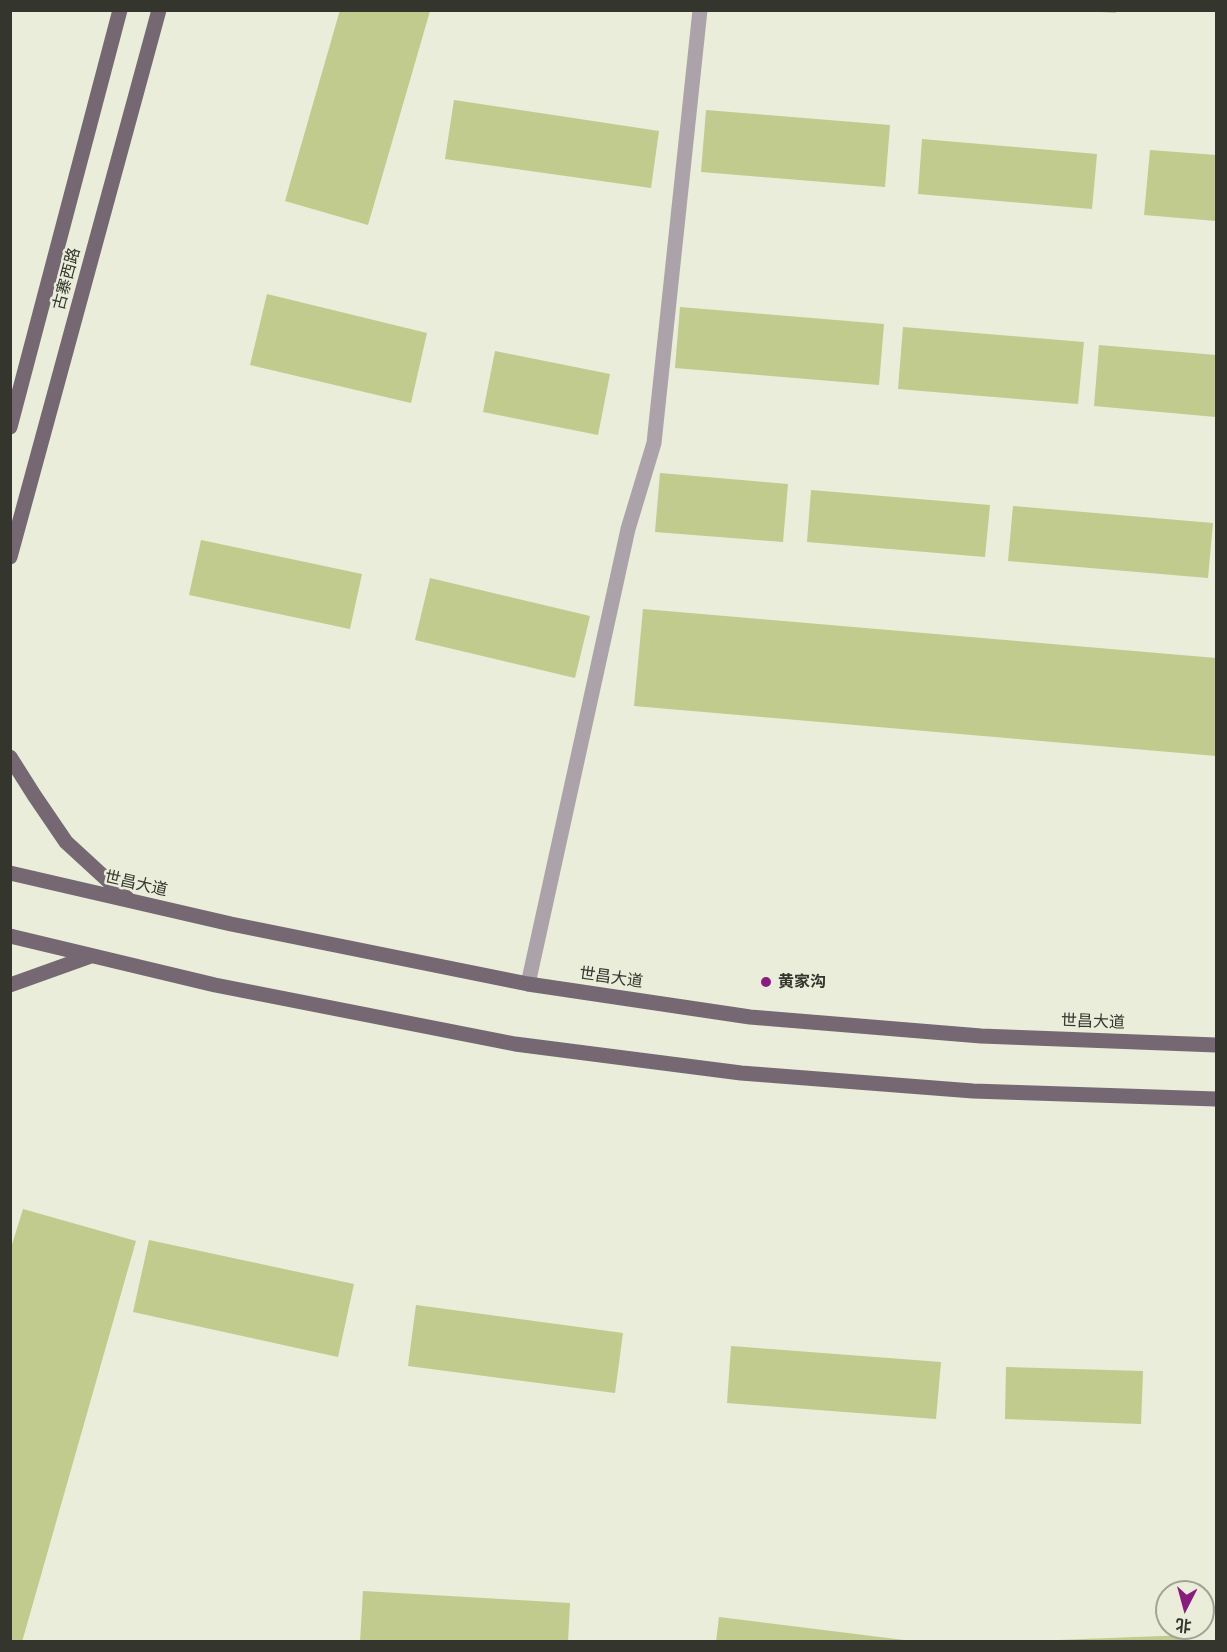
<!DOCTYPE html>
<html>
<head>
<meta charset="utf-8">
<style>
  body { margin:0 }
  #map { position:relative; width:1227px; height:1652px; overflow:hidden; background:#e9edd9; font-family:"PT Sans Narrow","Noto Sans SC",sans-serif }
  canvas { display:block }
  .frame { position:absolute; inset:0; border:12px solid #34362e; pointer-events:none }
  .north { position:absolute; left:1155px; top:1580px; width:60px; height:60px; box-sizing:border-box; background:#e9edd9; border:2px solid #a1a495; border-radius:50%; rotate:186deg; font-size:16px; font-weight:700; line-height:24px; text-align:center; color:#34362e }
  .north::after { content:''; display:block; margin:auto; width:21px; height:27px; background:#8c1b7e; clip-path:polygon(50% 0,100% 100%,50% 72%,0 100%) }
</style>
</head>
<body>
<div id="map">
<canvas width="1227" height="1652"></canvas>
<div class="frame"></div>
<div class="north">北</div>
</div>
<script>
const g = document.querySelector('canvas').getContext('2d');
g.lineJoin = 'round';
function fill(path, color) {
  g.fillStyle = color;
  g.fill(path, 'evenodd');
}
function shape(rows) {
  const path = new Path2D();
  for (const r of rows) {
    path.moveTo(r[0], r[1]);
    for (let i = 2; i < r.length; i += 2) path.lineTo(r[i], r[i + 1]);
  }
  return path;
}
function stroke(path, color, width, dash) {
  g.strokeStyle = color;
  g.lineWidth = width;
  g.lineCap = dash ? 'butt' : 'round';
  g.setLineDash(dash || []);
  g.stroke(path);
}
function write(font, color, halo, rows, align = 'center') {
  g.font = font + ' "PT Sans Narrow","Noto Sans SC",sans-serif';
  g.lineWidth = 5;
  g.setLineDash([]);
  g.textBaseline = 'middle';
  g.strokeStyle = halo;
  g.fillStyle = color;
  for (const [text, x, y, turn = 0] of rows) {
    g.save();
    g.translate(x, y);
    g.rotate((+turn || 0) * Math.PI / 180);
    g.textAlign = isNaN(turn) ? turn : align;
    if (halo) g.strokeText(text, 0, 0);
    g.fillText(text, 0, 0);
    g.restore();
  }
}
const building = shape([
  [340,10,430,11,368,225,285,201],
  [1100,10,1116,10,1116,13,1100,12],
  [454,100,659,131,651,188,445,159],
  [706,110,890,125,885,187,701,172],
  [922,139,1097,154,1092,209,918,194],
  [1150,150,1216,155,1216,221,1144,215],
  [267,294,427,333,411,403,250,365],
  [680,307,884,324,879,385,675,368],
  [903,327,1084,342,1078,404,898,389],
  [1099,345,1216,355,1216,417,1094,406],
  [495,351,610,374,598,435,483,412],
  [660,473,788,484,783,542,655,532],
  [811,490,990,505,985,557,807,542],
  [1013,506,1213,523,1208,578,1008,561],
  [201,540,362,574,350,629,189,595],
  [430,578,590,616,575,678,415,640],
  [643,609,1216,658,1216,756,634,706],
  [23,1209,136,1241,22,1642,10,1642,10,1251],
  [149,1240,354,1284,338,1357,133,1312],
  [416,1305,623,1333,615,1393,408,1366],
  [731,1346,941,1362,936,1419,727,1403],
  [1006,1367,1143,1371,1141,1424,1005,1419],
  [363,1591,570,1603,568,1642,360,1642],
  [719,1617,904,1640,904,1642,716,1642],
  [1188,1635,1188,1642,1058,1642,1058,1640]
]);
const street = shape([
  [528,984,628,529,654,443,700,10]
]);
const primary = shape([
  [10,427,120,10],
  [10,557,159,10],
  [10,757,34,795,66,842,128,899],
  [10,873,231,924,528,984,750,1017,981,1036,1216,1045],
  [10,936,215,985,515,1044,741,1073,973,1091,1216,1099],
  [10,985,91,956]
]);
const markers = [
  [766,982,6,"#8c1b7e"]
];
const streetNames = [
  ["古寨西路",67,279,-75],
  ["世昌大道",136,884,13],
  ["世昌大道",611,978,8],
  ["世昌大道",1093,1022,2]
];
const poiNames = [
  ["黄家沟",778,982]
];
fill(building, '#c0cb8d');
stroke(street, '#aba3a9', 15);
stroke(primary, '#756872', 15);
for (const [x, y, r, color] of markers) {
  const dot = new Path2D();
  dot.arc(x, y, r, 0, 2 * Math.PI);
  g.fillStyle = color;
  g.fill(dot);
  stroke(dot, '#e9edd9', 2);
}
write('16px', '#34362e', '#e9edd9', streetNames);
write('bold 16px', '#34362e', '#e9edd9', poiNames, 'left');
</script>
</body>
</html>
